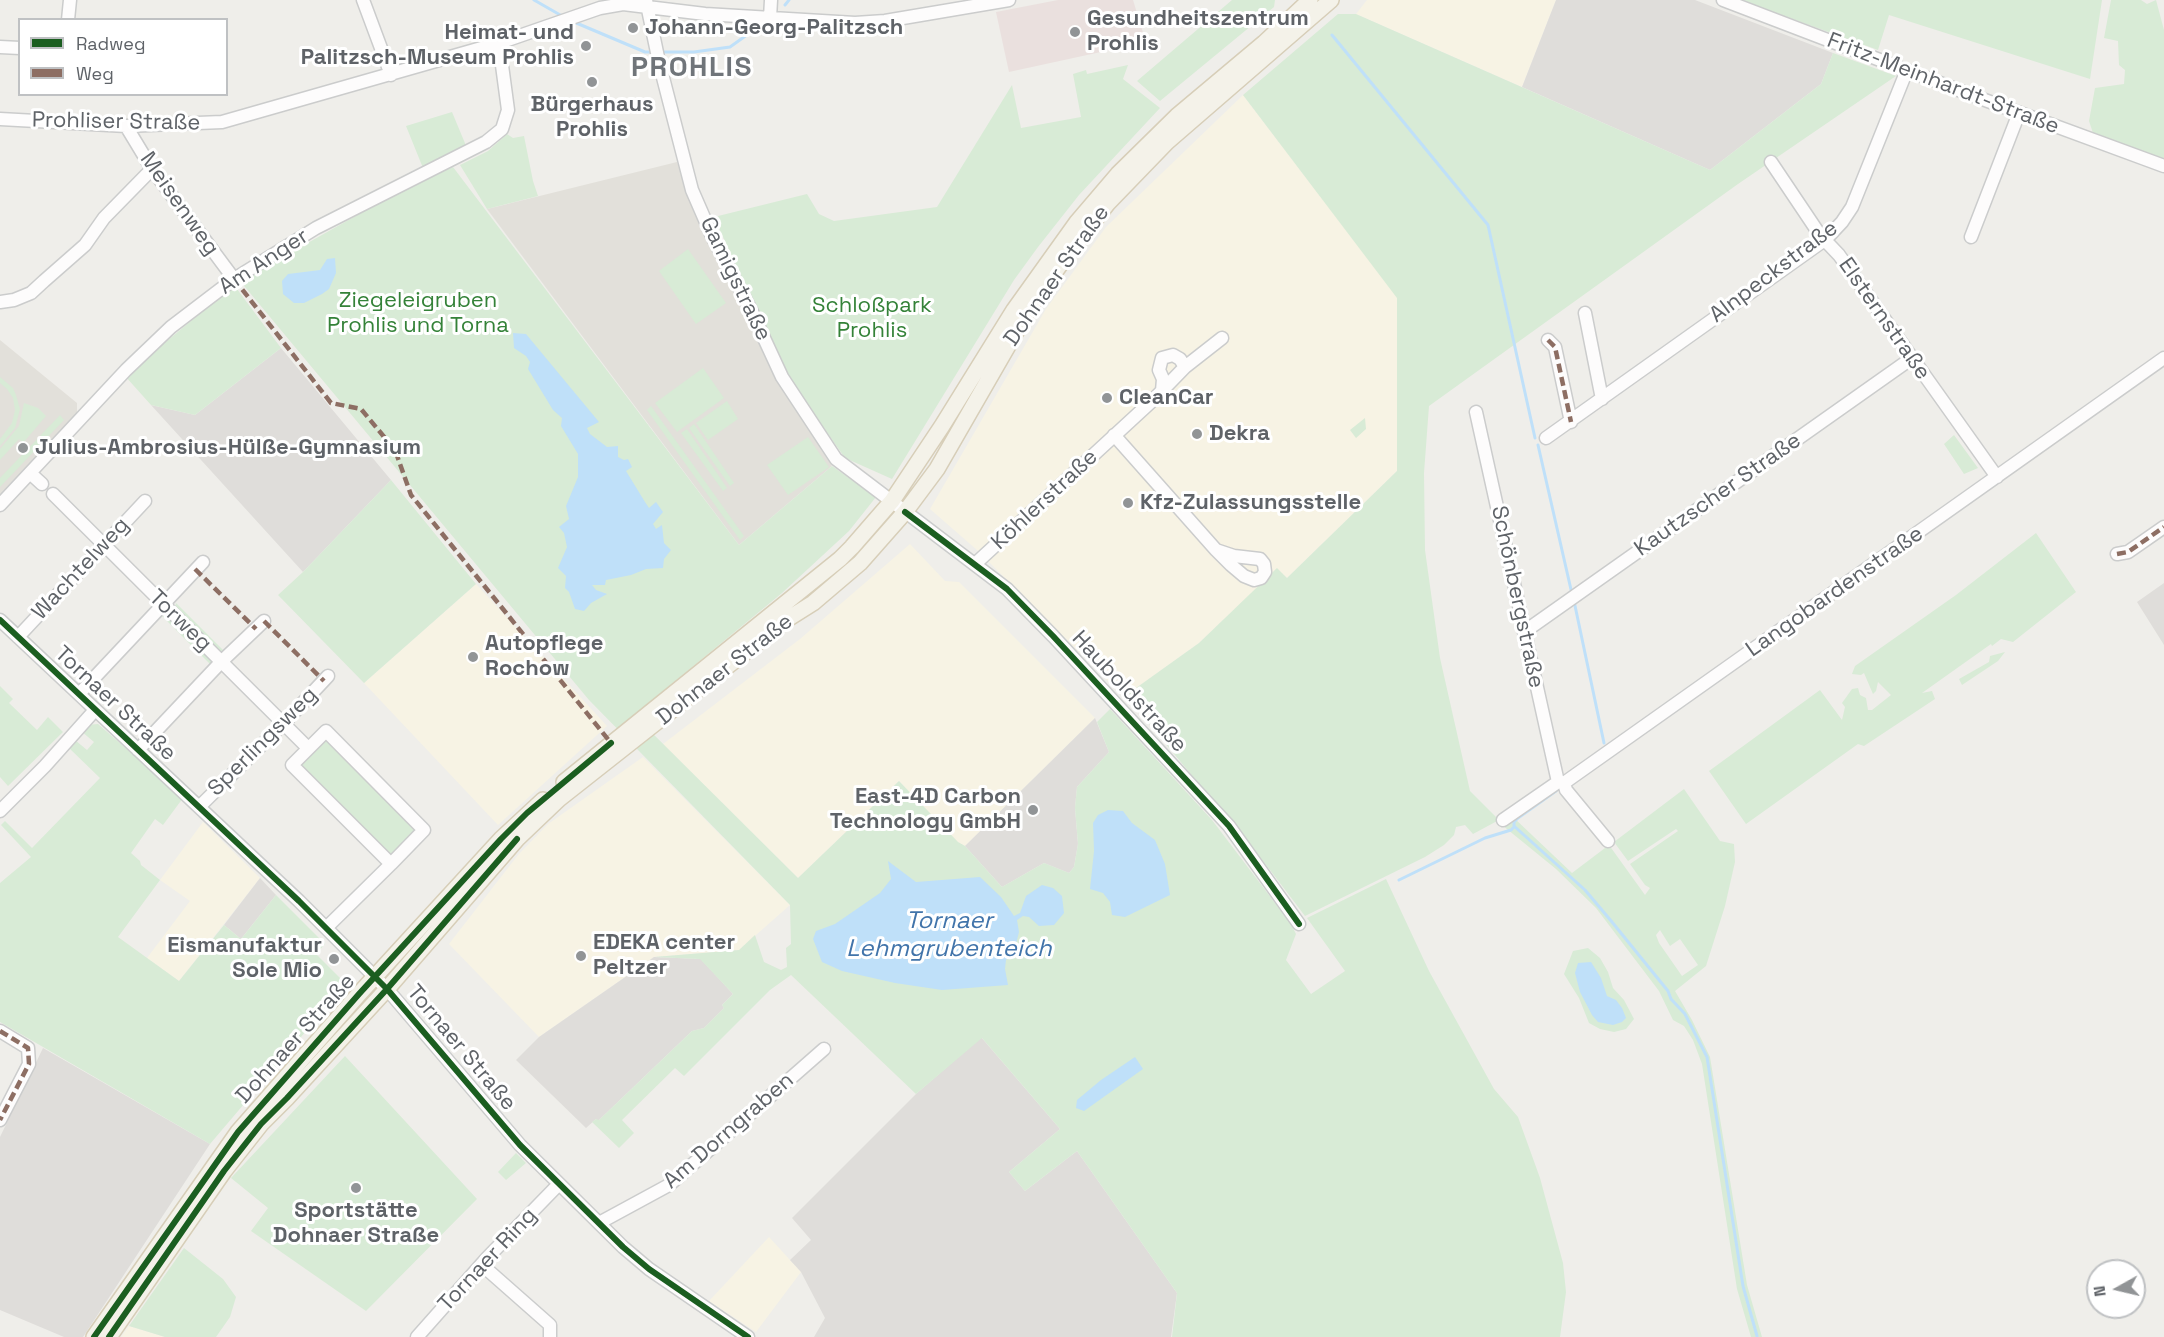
<!DOCTYPE html>
<html>
<head>
<meta charset="utf-8">
<style>
  body { margin:0 }
  #map { position:relative; width:2164px; height:1337px; overflow:hidden; background:#efeeea; font-family:"Space Grotesk",sans-serif }
  canvas { display:block }
  .legend { position:absolute; left:18px; top:18px; width:210px; height:78px; box-sizing:border-box; background:#fff; border:2px solid #bfc1c3; margin:0; padding:8px 10px; list-style:none; font-size:18px; color:#5f6368 }
  .legend li { display:flex; align-items:center; gap:12px; height:30px }
  .legend b { width:30px; border:2px solid #bfc1c3 }
  .north { position:absolute; left:2086px; top:1259px; width:60px; height:60px; box-sizing:border-box; background:#fff; border:2px solid #bfc1c3; border-radius:50%; rotate:262deg; font-size:16px; font-weight:700; line-height:24px; text-align:center; color:#5f6368 }
  .north::after { content:''; display:block; margin:auto; width:21px; height:27px; background:#919496; clip-path:polygon(50% 0,100% 100%,50% 72%,0 100%) }
</style>
</head>
<body>
<div id="map">
<canvas width="2164" height="1337"></canvas>
<ul class="legend">
<li><b style="height:8px;background:#1b5e20"></b>Radweg</li>
<li><b style="height:8px;background:#8d6e63"></b>Weg</li>
</ul>
<div class="north">N</div>
</div>
<script>
const g = document.querySelector('canvas').getContext('2d');
g.lineJoin = 'round';
function fill(path, color) {
  g.fillStyle = color;
  g.fill(path, 'evenodd');
}
function shape(rows) {
  const path = new Path2D();
  for (const r of rows) {
    path.moveTo(r[0], r[1]);
    for (let i = 2; i < r.length; i += 2) path.lineTo(r[i], r[i + 1]);
  }
  return path;
}
function stroke(path, color, width, dash) {
  g.strokeStyle = color;
  g.lineWidth = width;
  g.lineCap = dash ? 'butt' : 'round';
  g.setLineDash(dash || []);
  g.stroke(path);
}
function write(font, color, halo, rows, align = 'center') {
  g.font = font + ' "Space Grotesk",sans-serif';
  g.lineWidth = 6;
  g.setLineDash([]);
  g.textBaseline = 'middle';
  g.strokeStyle = halo;
  g.fillStyle = color;
  for (const [text, x, y, turn = 0] of rows) {
    g.save();
    g.translate(x, y);
    g.rotate((+turn || 0) * Math.PI / 180);
    g.textAlign = isNaN(turn) ? turn : align;
    if (halo) g.strokeText(text, 0, 0);
    g.fillText(text, 0, 0);
    g.restore();
  }
}
const commercial = shape([
  [1367,0,1556,0,1522,87,1356,14],
  [1243,95,1398,298,1397,471,1287,578,1277,569,1199,643,1124,697,977,550,930,509,1046,309,1106,227],
  [910,544,945,581,959,582,1095,718,965,846,954,840,899,781,798,878,663,744,800,639],
  [476,584,607,726,498,825,364,683],
  [643,757,790,905,739,950,654,957,539,1037,449,944,518,855,548,824],
  [203,822,260,878,179,981,147,958,190,901,160,880],
  [769,1237,801,1272,756,1332,709,1301],
  [129,1326,165,1337,121,1337]
]);
const industrial = shape([
  [1556,0,1695,0,1833,53,1821,84,1710,170,1522,87],
  [281,348,391,480,303,572,151,405,195,415],
  [2164,583,2164,645,2137,602],
  [1095,718,1109,752,1077,787,1075,808,1078,844,1074,867,1069,873,1044,863,1002,887,965,846],
  [260,878,276,895,241,939,224,925],
  [654,957,701,959,733,994,722,1005,724,1008,704,1028,692,1031,598,1121,596,1119,586,1128,516,1060,539,1037],
  [981,1037,1060,1129,1009,1172,1025,1191,1077,1151,1177,1293,1171,1337,814,1337,825,1318,801,1272,790,1260,811,1240,792,1218,916,1094],
  [43,1048,210,1144,83,1337,64,1337,0,1310,0,1137]
]);
const education = shape([
  [677,162,697,219,777,379,832,466,739,545,487,209],
  [0,340,77,403,77,413,0,496]
]);
const medical = shape([
  [1058,0,1133,0,1144,36,1143,40,1133,45,1009,72,996,12]
]);
const green = shape([
  [1232,0,1275,0,1274,7,1160,101,1137,81],
  [1740,0,2102,0,2090,79,1889,15,1878,50],
  [2111,0,2141,0,2147,4,2156,0,2164,30,2164,159,2093,133,2089,121,2095,88,2124,84,2125,70,2119,65,2118,41,2104,38],
  [1338,14,1356,14,1710,170,1821,84,1833,53,1896,76,1738,184,1429,406,1424,473,1425,550,1440,658,1470,791,1499,820,1473,834,1465,825,1456,827,1454,835,1444,845,1425,857,1305,916,1270,870,1146,720,1149,713,1129,693,1199,643,1277,568,1287,578,1397,471,1397,298,1243,95],
  [1128,65,1123,79,1160,108,1079,195,1038,247,1014,280,892,479,845,458,784,372,714,217,807,194,819,214,834,221,937,207,1012,85,1021,128,1081,117,1073,74,1086,70,1087,74],
  [452,112,467,148,423,168,406,126],
  [507,134,513,138,524,136,533,181,538,196,487,209,460,165,488,151],
  [453,167,739,545,832,466,876,497,849,531,782,593,634,715,798,878,899,781,958,842,965,846,1002,887,1044,863,1069,873,1074,867,1078,844,1075,808,1077,787,1109,752,1097,722,1110,709,1212,820,1291,924,1296,934,1286,960,1311,994,1345,971,1307,918,1386,879,1429,971,1494,1089,1518,1117,1540,1178,1563,1263,1566,1292,1560,1337,1172,1337,1177,1293,1077,1151,1025,1191,1009,1172,1060,1129,982,1038,916,1094,791,975,770,990,684,1076,675,1068,622,1120,634,1133,619,1148,592,1122,596,1119,599,1120,692,1031,704,1028,724,1008,722,1005,733,994,700,959,654,957,739,950,755,935,764,962,781,970,787,967,786,948,791,944,790,905,589,700,240,281,409,186],
  [688,249,726,303,696,324,659,271],
  [234,285,281,348,195,415,151,405,125,376],
  [703,368,724,398,677,432,655,403],
  [0,377,13,388,16,395,20,409,15,428,0,446,0,439,12,423,15,410,13,398,7,389,0,383],
  [727,401,738,419,708,440,696,423],
  [24,403,38,408,46,416,23,443,19,439,0,460,0,449,19,426],
  [651,406,744,536,740,540,647,410],
  [60,415,64,420,0,487,0,478],
  [1365,418,1366,429,1356,438,1350,430],
  [694,424,734,483,730,486,689,428],
  [687,429,727,488,723,491,681,433],
  [1954,435,1978,468,1964,474,1944,444],
  [808,437,829,467,788,495,767,465],
  [391,480,476,584,364,683,278,595,303,572],
  [2036,533,2076,592,2013,642,2001,639,1992,646,1991,644,1922,693,1932,691,1935,699,1864,746,1858,744,1746,824,1709,771,1820,690,1842,720,1845,707,1842,703,1852,689,1858,688,1860,695,1866,698,1868,710,1872,710,1891,695,1878,682,1876,691,1873,694,1864,673,1861,675,1852,674,1855,666,1956,595],
  [176,603,226,653,221,654,175,608],
  [162,616,168,616,215,663,213,667],
  [2005,652,1998,661,1962,685,1959,679,1989,662,1990,656],
  [0,686,13,699,9,703,37,730,48,717,63,732,8,786,0,777],
  [98,724,183,798,163,825,155,819,131,853,140,861,141,865,160,880,118,937,179,981,224,925,241,939,276,895,325,944,316,954,346,984,210,1144,0,1022,0,883,31,857,1,825,5,821,32,848,100,778,69,748,75,740,87,750,94,742,81,731,87,725],
  [325,739,417,829,389,858,297,768],
  [1684,789,1720,841,1734,844,1735,862,1725,906,1706,966,1675,991,1692,1020,1710,1057,1747,1285,1762,1337,1751,1337,1737,1289,1702,1064,1693,1040,1684,1026,1673,1020,1659,991,1596,908,1556,869,1502,825,1513,817,1572,873,1609,845,1645,895,1650,888,1645,885,1630,864,1678,831,1676,829,1628,861,1614,842],
  [1660,930,1670,946,1680,939,1698,965,1682,976,1659,943,1656,935],
  [1588,948,1600,958,1608,972,1613,988,1624,1000,1634,1019,1626,1029,1614,1032,1600,1029,1589,1023,1579,998,1564,974,1573,951],
  [345,1056,477,1199,366,1311,251,1231,268,1208,231,1178],
  [516,1153,526,1163,506,1180,498,1172],
  [184,1248,223,1279,236,1297,230,1317,216,1337,165,1337,129,1326]
]);
const water = shape([
  [335,258,336,273,329,289,322,294,304,303,294,303,283,294,282,281,288,274,320,270,327,259],
  [513,333,526,334,599,422,587,428,590,434,607,447,618,446,618,457,624,460,628,459,632,467,626,471,645,502,649,508,656,502,663,512,653,524,656,529,662,525,664,543,671,550,664,559,663,568,646,569,631,575,606,580,605,585,592,585,596,590,607,594,591,603,584,611,575,609,569,592,565,588,566,576,558,568,567,547,564,533,559,527,569,519,566,506,578,477,578,454,561,426,562,418,553,410,528,369,530,362,526,356,514,348],
  [1108,810,1123,811,1132,823,1155,840,1165,864,1170,895,1125,917,1112,915,1110,902,1103,893,1090,889,1094,851,1093,823,1098,815],
  [888,861,916,882,980,877,1001,897,1014,916,1020,913,1026,896,1042,885,1053,888,1062,896,1064,913,1054,925,1039,926,1029,917,1023,916,1017,920,1019,932,1014,952,1006,960,1005,969,1008,985,942,990,895,983,842,971,822,962,813,939,816,931,835,924,880,893,891,879],
  [1591,962,1601,978,1607,996,1616,1000,1622,1008,1626,1018,1622,1022,1613,1025,1598,1022,1592,1015,1580,992,1575,973,1578,963],
  [1135,1057,1143,1069,1084,1111,1076,1108,1077,1100,1101,1080]
]);
const stream = shape([
  [534,0,562,16],
  [785,5,789,0],
  [574,22,645,52,654,52],
  [1332,35,1488,225,1535,438],
  [660,52,694,52,730,47,751,32],
  [1538,445,1572,594],
  [1574,601,1604,743],
  [1556,791,1518,818,1514,822,1514,826,1585,890,1612,922,1668,991,1671,999,1685,1014,1707,1057,1743,1286,1757,1336],
  [1399,880,1485,838,1511,830,1514,827]
]);
const minor = shape([
  [363,0,391,75],
  [646,0,659,62,692,190,712,236,751,310,782,377,836,459,1007,589,1053,636,1229,826,1299,924],
  [1723,0,1974,96,2164,166],
  [770,18,771,0],
  [68,20,70,0],
  [0,47,20,48],
  [0,119,126,126,222,122,499,43,600,8,623,4,705,14,855,23,885,21,1009,0],
  [126,126,152,169,234,279],
  [1771,162,1820,235,1839,255,1997,477],
  [1971,237,2019,113],
  [0,302,14,300,31,293,44,281,85,245,104,218,152,169],
  [1585,313,1602,399],
  [1548,340,1555,347,1571,422],
  [1162,391,1163,379,1159,370,1162,358,1173,355,1180,359,1185,367],
  [1476,412,1558,782],
  [1114,435,1216,550,1231,565,1244,576,1254,580,1261,578,1265,572,1264,564,1260,559,1234,556,1216,550],
  [1546,438,1826,239,1842,222,1852,207,1907,70],
  [30,473,42,484],
  [53,494,308,748],
  [0,505,126,370,171,327,209,298,234,279,316,228,486,142,502,129,508,110,499,43],
  [2117,554,2128,552,2164,527],
  [975,564,1153,400,1185,367,1222,338],
  [0,620,299,901,387,989,520,1145,623,1247,649,1269,748,1337],
  [1524,632,1912,358],
  [18,637,145,501],
  [79,694,203,562],
  [138,750,222,661,264,621],
  [1564,783,1566,790,1608,841],
  [199,807,284,723,328,676],
  [0,811,45,766,95,710],
  [1503,820,1558,782,1564,783,2164,358],
  [326,928,391,864,424,830,326,731,292,765,391,864],
  [0,1031,28,1048,29,1064,0,1120],
  [599,1223,669,1185,824,1049],
  [482,1265,550,1325,550,1337],
  [417,1337,487,1258,559,1184]
]);
const major = shape([
  [564,782,840,559,852,547,892,501,942,426,1014,310,1077,222,1118,174,1177,116,1264,43,1310,0],
  [94,1337,238,1132,359,994,501,839,543,800],
  [109,1337,224,1171,261,1124,287,1098,387,989,517,839,559,799,786,620,813,603,860,563,905,512,937,469,1032,304,1062,262,1108,203,1167,142,1331,0]
]);
const quiet = shape([
  [234,279,331,403,361,409,395,450,411,495,611,743],
  [1548,340,1555,347,1571,422],
  [2117,554,2128,552,2164,527],
  [195,569,256,629],
  [264,621,324,681],
  [0,1031,28,1048,29,1064,0,1120]
]);
const cycleway = shape([
  [905,512,1007,589,1053,636,1229,826,1299,924],
  [0,620,299,901,387,989,520,1145,623,1247,649,1269,748,1337],
  [94,1337,238,1132,359,994,501,839,527,813,611,743],
  [109,1337,224,1171,261,1124,287,1098,387,989,517,839]
]);
const markers = [
  [633,28,6,"#919496"],
  [1075,32,6,"#919496"],
  [586,46,6,"#919496"],
  [592,82,6,"#919496"],
  [1107,398,6,"#919496"],
  [1197,434,6,"#919496"],
  [23,448,6,"#919496"],
  [1128,503,6,"#919496"],
  [473,657,6,"#919496"],
  [1033,810,6,"#919496"],
  [581,956,6,"#919496"],
  [334,959,6,"#919496"],
  [356,1188,6,"#919496"]
];
const poiNames = [
  ["Gesundheitszentrum",1087,19],
  ["Prohlis",1087,44],
  ["Johann-Georg-Palitzsch",645,28],
  ["Heimat- und",574,33,"right"],
  ["Palitzsch-Museum Prohlis",574,58,"right"],
  ["Bürgerhaus",592,105,"center"],
  ["Prohlis",592,130,"center"],
  ["CleanCar",1119,398],
  ["Dekra",1209,434],
  ["Julius-Ambrosius-Hülße-Gymnasium",35,448],
  ["Kfz-Zulassungsstelle",1140,503],
  ["Autopflege",485,644],
  ["Rochow",485,669],
  ["East-4D Carbon",1021,797,"right"],
  ["Technology GmbH",1021,822,"right"],
  ["EDEKA center",593,943],
  ["Peltzer",593,968],
  ["Eismanufaktur",322,946,"right"],
  ["Sole Mio",322,971,"right"],
  ["Sportstätte",356,1211,"center"],
  ["Dohnaer Straße",356,1236,"center"]
];
const streetNames = [
  ["Fritz-Meinhardt-Straße",1943,84,21],
  ["Prohliser Straße",116,122,1],
  ["Meisenweg",179,204,55],
  ["Am Anger",264,262,-33],
  ["Alnpeckstraße",1774,272,-37],
  ["Dohnaer Straße",1057,276,-55],
  ["Gamigstraße",735,279,64],
  ["Elsternstraße",1884,319,55],
  ["Kautzscher Straße",1718,495,-35],
  ["Köhlerstraße",1045,500,-43],
  ["Wachtelweg",81,569,-47],
  ["Langobardenstraße",1835,592,-35],
  ["Schönbergstraße",1517,597,78],
  ["Torweg",180,621,44],
  ["Dohnaer Straße",725,670,-38],
  ["Hauboldstraße",1129,692,47],
  ["Tornaer Straße",115,704,43],
  ["Sperlingsweg",263,742,-45],
  ["Dohnaer Straße",296,1039,-48],
  ["Tornaer Straße",461,1048,50],
  ["Am Dorngraben",729,1131,-41],
  ["Tornaer Ring",488,1260,-47]
];
const parkNames = [
  ["Ziegeleigruben",418,301],
  ["Prohlis und Torna",418,326],
  ["Schloßpark",872,306],
  ["Prohlis",872,331]
];
const waterNames = [
  ["Tornaer",949,921],
  ["Lehmgrubenteich",949,949]
];
const districtNames = [
  ["PROHLIS",692,68]
];
fill(commercial, '#f7f3e4');
fill(industrial, '#dfddda');
fill(education, '#e2e0da');
fill(medical, '#eae0de');
fill(green, '#d8ebd6');
fill(water, '#bfe0f9');
stroke(stream, '#bfe0f9', 3);
stroke(minor, '#cbcccc', 15);
stroke(major, '#d7ceb8', 18);
stroke(minor, '#fdfcfc', 12);
stroke(major, '#f4f2e9', 15);
stroke(quiet, '#8d6e63', 4.5, [9, 4.5]);
stroke(cycleway, '#1b5e20', 6);
for (const [x, y, r, color] of markers) {
  const dot = new Path2D();
  dot.arc(x, y, r, 0, 2 * Math.PI);
  g.fillStyle = color;
  g.fill(dot);
  stroke(dot, '#fff', 2);
}
write('bold 22px', '#5f6368', '#fff', poiNames, 'left');
write('22px', '#5f6368', '#fff', streetNames);
write('22px', '#348238', '#fff', parkNames);
write('italic 24px', '#4174aa', '#fff', waterNames);
g.letterSpacing = '1.5px';
write('bold 28px', '#70757a', '#fff', districtNames);
g.letterSpacing = '0px';
</script>
</body>
</html>
